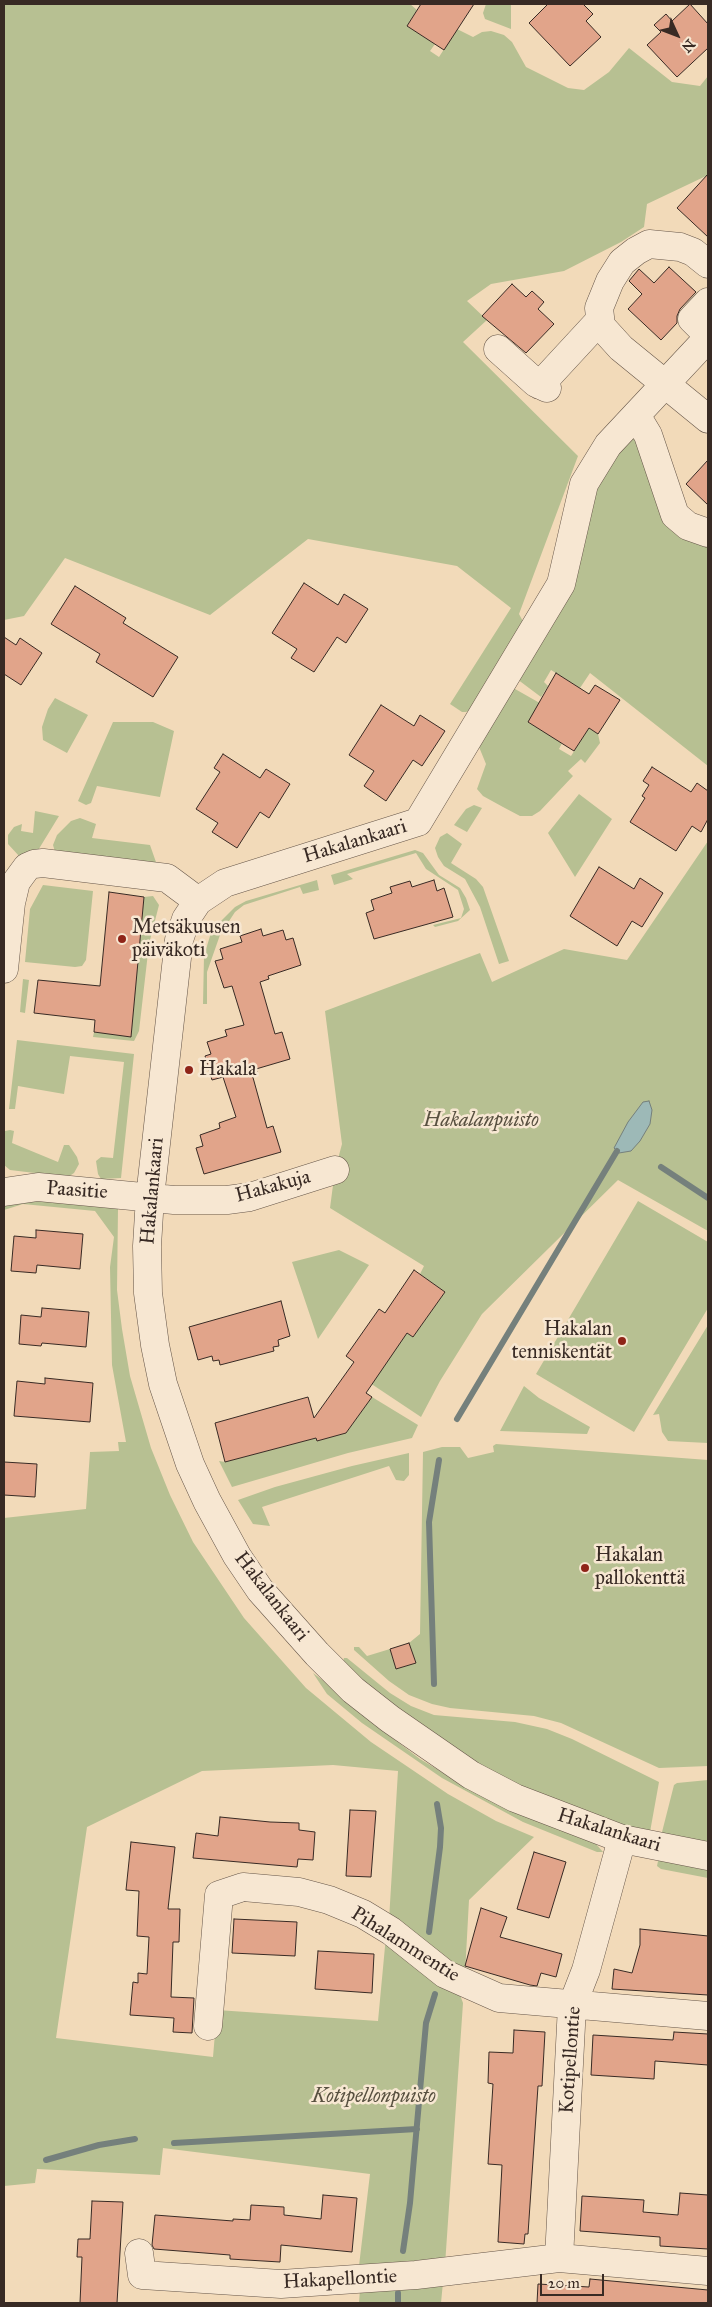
<!DOCTYPE html>
<html>
<head>
<meta charset="utf-8">
<style>
  body { margin:0 }
  #map { position:relative; width:712px; height:2307px; overflow:hidden; background:#f2dab9; font-family:"IM FELL Great Primer",serif }
  canvas { display:block }
  .frame { position:absolute; inset:0; border:5px solid #382a24; pointer-events:none }
  .north { position:absolute; left:652px; top:10px; width:50px; height:50px; -webkit-text-stroke:4px #f7e7d2; paint-order:stroke; rotate:133deg; font-size:14px; font-weight:700; line-height:20px; text-align:center; color:#382a24 }
  .north::after { content:''; display:block; margin:auto; width:18px; height:22px; background:#382a24; clip-path:polygon(50% 0,100% 100%,50% 72%,0 100%) }
  .scale { position:absolute; left:540px; top:2274px; width:64px; height:22px; box-sizing:border-box; border:2px solid #382a24; border-top:0; padding-left:6px; font-size:15px; line-height:18px; white-space:nowrap; color:#382a24; -webkit-text-stroke:4px #f7e7d2; paint-order:stroke }
</style>
</head>
<body>
<div id="map">
<canvas width="712" height="2307"></canvas>
<div class="frame"></div>
<div class="north">N</div>
<div class="scale">20 m</div>
</div>
<script>
const g = document.querySelector('canvas').getContext('2d');
g.lineJoin = 'round';
function fill(path, color) {
  g.fillStyle = color;
  g.fill(path, 'evenodd');
}
function shape(rows) {
  const path = new Path2D();
  for (const r of rows) {
    path.moveTo(r[0], r[1]);
    for (let i = 2; i < r.length; i += 2) path.lineTo(r[i], r[i + 1]);
  }
  return path;
}
function stroke(path, color, width, dash) {
  g.strokeStyle = color;
  g.lineWidth = width;
  g.lineCap = dash ? 'butt' : 'round';
  g.setLineDash(dash || []);
  g.stroke(path);
}
function write(font, color, halo, rows, align = 'center') {
  g.font = font + ' "IM FELL Great Primer",serif';
  g.lineWidth = 5;
  g.setLineDash([]);
  g.textBaseline = 'middle';
  g.strokeStyle = halo;
  g.fillStyle = color;
  for (const [text, x, y, turn = 0] of rows) {
    g.save();
    g.translate(x, y);
    g.rotate((+turn || 0) * Math.PI / 180);
    g.textAlign = isNaN(turn) ? turn : align;
    if (halo) g.strokeText(text, 0, 0);
    g.fillText(text, 0, 0);
    g.restore();
  }
}
const green = shape([
  [4,4,410,4,417,10,407,26,435,44,430,51,439,57,457,29,473,37,482,32,491,31,504,35,512,42,526,67,568,88,584,90,609,72,629,48,672,82,700,86,708,76,708,178,706,176,647,204,644,227,621,242,564,271,491,284,467,301,487,320,463,342,578,456,519,614,526,627,474,708,466,712,462,712,450,704,511,608,457,566,308,539,210,615,65,558,24,616,4,620],
  [486,4,511,4,511,29,485,19,483,13],
  [637,426,667,516,708,547,708,766,590,673,580,688,551,670,544,682,548,686,541,697,513,676,596,477],
  [508,685,545,706,528,722,562,743,559,749,571,756,589,728,598,734,600,743,585,763,581,759,568,771,573,776,540,811,532,816,520,816,503,807,483,796,477,789,486,764,477,742],
  [55,698,88,715,67,753,43,740,42,727,48,709],
  [113,722,153,722,174,731,160,797,97,786,91,803,86,805,78,801],
  [579,794,612,819,575,877,548,833],
  [474,805,482,808,467,832,454,825,466,809],
  [35,811,59,816,37,852,19,856,8,844,8,835,14,827,22,824,21,831,33,833],
  [80,818,96,824,92,838,150,845,157,865,56,855,53,845,57,835,71,821],
  [447,833,462,844,451,863,476,879,483,887,509,961,499,964,480,907,465,879,444,866,438,857,435,848,440,837],
  [708,841,708,1231,618,1180,482,1314,440,1381,421,1417,370,1383,407,1333,413,1337,445,1292,420,1274,424,1266,330,1208,335,1170,342,1144,325,1011,480,953,492,982,564,949,627,960],
  [415,850,423,853,439,875,460,888,466,898,470,910,458,921,435,927,433,925,461,918,464,909,458,890,426,869,416,853,347,874,353,879,334,885,331,875],
  [317,880,319,890,303,894,300,887,244,905,235,912,220,935,207,972,207,1004,203,1004,204,956,210,936,219,923,235,907,246,901],
  [43,885,93,891,86,960,82,966,75,967,25,962,30,909],
  [153,896,159,905,149,944,139,1031,134,1041,93,1037,94,1032,131,1036,144,897],
  [23,979,29,980,25,1013,20,1012],
  [17,1040,134,1054,121,1178,101,1179,98,1174,96,1161,101,1157,113,1158,124,1062,70,1056,64,1094,18,1086,15,1109,9,1109],
  [10,1130,14,1131,12,1143,58,1162,64,1145,69,1145,77,1157,79,1164,74,1173,68,1177,10,1170,4,1165,5,1131],
  [36,1198,116,1207,118,1209,117,1290,122,1329,130,1376,151,1448,170,1495,193,1542,244,1618,306,1688,371,1742,448,1794,496,1821,534,1837,469,1900,465,1974,389,1920,398,1771,333,1765,202,1771,87,1827,56,2038,213,2057,217,2010,378,2021,386,1936,459,1992,463,2003,445,2265,358,2274,370,2174,163,2148,160,2175,37,2169,35,2183,4,2186,4,1518,86,1509,90,1452,119,1451,118,1442,126,1442,112,1365,110,1267,114,1237,95,1211,23,1204,4,1210,4,1205],
  [638,1201,708,1242,708,1308,634,1432,536,1374],
  [339,1250,369,1265,318,1339,292,1262],
  [708,1325,708,1443,668,1441,662,1432,659,1414,653,1415],
  [524,1386,539,1398,590,1427,587,1434,500,1431],
  [372,1397,418,1425,412,1438,348,1453,232,1487,219,1461,225,1462,316,1438,317,1441,346,1433],
  [496,1444,708,1460,708,1766,659,1768,561,1723,534,1716,450,1708,432,1704,409,1695,389,1681,354,1650,354,1647,359,1647,367,1656,390,1649,396,1669,416,1663,409,1643,420,1634,423,1452,442,1447,460,1447,468,1458,494,1452,493,1446],
  [409,1453,409,1475,404,1481,396,1480,389,1466,262,1507,270,1526,253,1524,238,1500,275,1487,352,1466],
  [344,1658,347,1658,390,1693,411,1706,434,1715,515,1722,547,1729,572,1739,659,1782,650,1832,631,1829,494,1776,374,1693,343,1662],
  [313,1673,332,1687,378,1727,420,1759,457,1781,587,1839,596,1844,603,1852,597,1852,523,1822,442,1778,362,1723,327,1694],
  [708,1780,708,1845,661,1836,674,1785,677,1783],
  [659,1856,708,1866,708,1878,661,1869,657,1866],
  [443,2282,441,2303,359,2303,360,2289]
]);
const water = shape([
  [649,1101,652,1110,650,1124,640,1141,631,1151,619,1153,614,1148,628,1122,643,1102,649,1101]
]);
const stream = shape([
  [661,1167,708,1198],
  [457,1419,617,1151],
  [434,1684,429,1522,439,1460],
  [429,1932,440,1847,441,1828,437,1804],
  [174,2143,417,2129],
  [46,2160,99,2145,135,2139],
  [403,2251,410,2203,426,2023,435,1994],
  [398,2293,398,2303]
]);
const building = shape([
  [421,4,474,4,444,50,407,26,421,4],
  [548,4,583,4,593,14,586,21,601,37,570,66,529,23,548,4],
  [690,4,708,24,708,48,677,77,647,45,661,32,654,25,666,14,672,21,690,4],
  [708,174,708,237,677,208,708,174],
  [669,267,696,292,680,309,677,316,677,323,661,340,628,309,642,294,629,281,639,269,654,283,669,267],
  [512,284,526,297,532,291,544,302,538,309,554,324,526,353,482,316,512,284],
  [708,460,708,505,686,484,708,460],
  [304,583,338,605,344,594,368,609,346,643,337,637,314,672,291,658,297,649,272,633,304,583],
  [75,586,126,618,123,623,178,657,153,697,96,662,100,654,51,624,75,586],
  [4,637,16,645,20,638,42,653,21,685,4,674,4,637],
  [556,673,589,694,595,685,620,700,598,734,589,728,574,751,528,722,556,673],
  [381,705,414,726,420,715,445,731,422,766,413,760,386,801,364,786,374,771,349,755,381,705],
  [223,754,260,778,266,769,290,784,269,818,260,812,237,848,212,832,218,823,196,809,220,772,214,768,223,754],
  [652,767,691,792,697,783,708,791,708,819,701,832,692,826,676,851,630,822,645,798,642,796,649,785,643,781,652,767],
  [599,867,634,889,640,878,663,893,642,927,632,921,617,946,570,916,599,867],
  [434,880,437,891,444,888,453,917,374,939,366,913,374,910,371,900,392,893,390,887,410,881,412,887,434,880],
  [109,892,144,897,131,1037,94,1032,95,1020,34,1013,38,980,100,986,109,892],
  [261,929,263,936,283,930,286,940,293,938,301,965,268,976,269,979,260,982,275,1034,282,1032,290,1059,256,1069,257,1072,252,1074,267,1128,273,1126,281,1152,204,1174,196,1148,203,1146,200,1135,220,1128,219,1123,236,1117,223,1077,212,1080,205,1056,211,1054,207,1042,227,1036,225,1030,244,1025,232,986,224,988,215,961,223,959,220,949,242,942,240,936,261,929],
  [36,1230,83,1234,80,1269,37,1265,36,1273,11,1271,14,1236,36,1238,36,1230],
  [414,1270,445,1292,413,1337,407,1333,366,1393,372,1397,346,1433,317,1441,316,1438,225,1462,215,1423,308,1397,314,1418,354,1362,346,1356,379,1309,385,1313,414,1270],
  [281,1301,290,1336,278,1340,279,1346,273,1347,274,1351,220,1365,219,1360,213,1361,212,1356,198,1360,189,1327,281,1301],
  [42,1308,89,1312,86,1347,42,1343,41,1346,19,1344,21,1315,41,1317,42,1308],
  [45,1378,93,1383,90,1422,14,1416,17,1381,45,1384,45,1378],
  [4,1462,37,1464,35,1497,4,1495,4,1462],
  [409,1643,416,1663,396,1669,390,1649,409,1643],
  [350,1810,376,1811,371,1877,346,1876,350,1810],
  [220,1817,270,1822,299,1823,299,1830,315,1832,313,1860,298,1859,297,1867,193,1858,196,1833,218,1836,220,1817],
  [131,1842,175,1847,168,1909,180,1909,179,1942,173,1942,171,1997,194,1998,192,2033,173,2032,174,2018,130,2015,133,1982,138,1983,138,1973,147,1974,149,1937,137,1936,139,1891,126,1890,131,1842],
  [534,1852,566,1862,549,1918,517,1909,534,1852],
  [481,1908,507,1917,500,1937,562,1954,556,1977,541,1973,537,1986,530,1985,465,1966,481,1908],
  [234,1919,297,1922,295,1956,232,1953,234,1919],
  [640,1929,708,1936,708,1995,612,1989,614,1969,632,1973,640,1945,640,1929],
  [318,1951,374,1954,372,1993,315,1989,318,1951],
  [514,2030,545,2032,542,2086,538,2086,528,2234,525,2234,524,2244,498,2242,502,2165,488,2164,493,2084,488,2083,489,2052,513,2053,514,2030],
  [674,2032,708,2034,708,2065,655,2061,654,2079,591,2075,593,2035,673,2040,674,2032],
  [680,2193,708,2195,708,2249,660,2246,660,2237,580,2231,582,2196,644,2200,643,2212,678,2215,680,2193],
  [323,2195,357,2198,352,2252,281,2245,280,2262,230,2259,230,2255,154,2249,152,2245,155,2215,233,2221,233,2219,250,2220,251,2205,284,2207,284,2215,321,2219,323,2195],
  [92,2201,123,2202,117,2303,80,2303,82,2257,77,2257,78,2239,90,2239,92,2201],
  [590,2279,708,2290,708,2303,537,2303,538,2284,589,2287,590,2279]
]);
const minor = shape([
  [708,264,693,252,680,247,649,244,636,251,622,262,610,281,599,308,601,326,621,348,708,419],
  [708,302,692,319,708,335],
  [708,338,608,445,584,484,561,584,418,822,225,883,198,901,186,919,179,940,150,1197,147,1246,148,1293,155,1345,163,1384,190,1464,207,1501,237,1556,260,1590,317,1654,353,1690,390,1719,471,1775,515,1798,622,1839,708,1856],
  [498,349,536,383,547,388],
  [540,385,600,320],
  [636,415,648,435,675,515,688,526,708,533],
  [4,969,11,903,16,882,27,867,34,864,43,863,167,878,198,901],
  [4,1192,38,1187,174,1200,227,1200,250,1197,335,1170],
  [208,2026,219,1895,243,1887,299,1892,329,1900,363,1914,391,1931,445,1974,499,1998,708,2016],
  [139,2253,142,2275,281,2284,416,2275,559,2258,708,2271],
  [559,2258,572,2006,586,1970,622,1839]
]);
const markers = [
  [122,939,5,"#8f2418"],
  [189,1070,5,"#8f2418"],
  [622,1341,5,"#8f2418"],
  [585,1568,5,"#8f2418"]
];
const streetNames = [
  ["Hakalankaari",355,842,-17],
  ["Hakakuja",273,1187,-15],
  ["Paasitie",77,1191,4],
  ["Hakalankaari",153,1191,-85],
  ["Hakalankaari",271,1597,52],
  ["Hakalankaari",609,1831,17],
  ["Pihalammentie",405,1945,32],
  ["Kotipellontie",571,2060,-86],
  ["Hakapellontie",340,2280,-3]
];
const poiNames = [
  ["Metsäkuusen",132,928],
  ["päiväkoti",132,951],
  ["Hakala",199,1070],
  ["Hakalan",612,1330,"right"],
  ["tenniskentät",612,1353,"right"],
  ["Hakalan",595,1556],
  ["pallokenttä",595,1579]
];
const parkNames = [
  ["Hakalanpuisto",481,1121],
  ["Kotipellonpuisto",374,2097]
];
fill(green, '#b7c092');
fill(water, '#9db9b7');
stroke(water, '#75807c', 1);
stroke(stream, '#75807c', 6);
fill(building, '#e1a48a');
stroke(building, '#382a24', 1);
stroke(minor, '#665649', 29);
stroke(minor, '#f7e7d2', 28);
for (const [x, y, r, color] of markers) {
  const dot = new Path2D();
  dot.arc(x, y, r, 0, 2 * Math.PI);
  g.fillStyle = color;
  g.fill(dot);
  stroke(dot, '#f7e7d2', 2);
}
write('20px', '#382a24', '#f7e7d2', streetNames);
write('20px', '#382a24', '#f7e7d2', poiNames, 'left');
write('italic 20px', '#585040', '#f7e7d2', parkNames);
</script>
</body>
</html>
